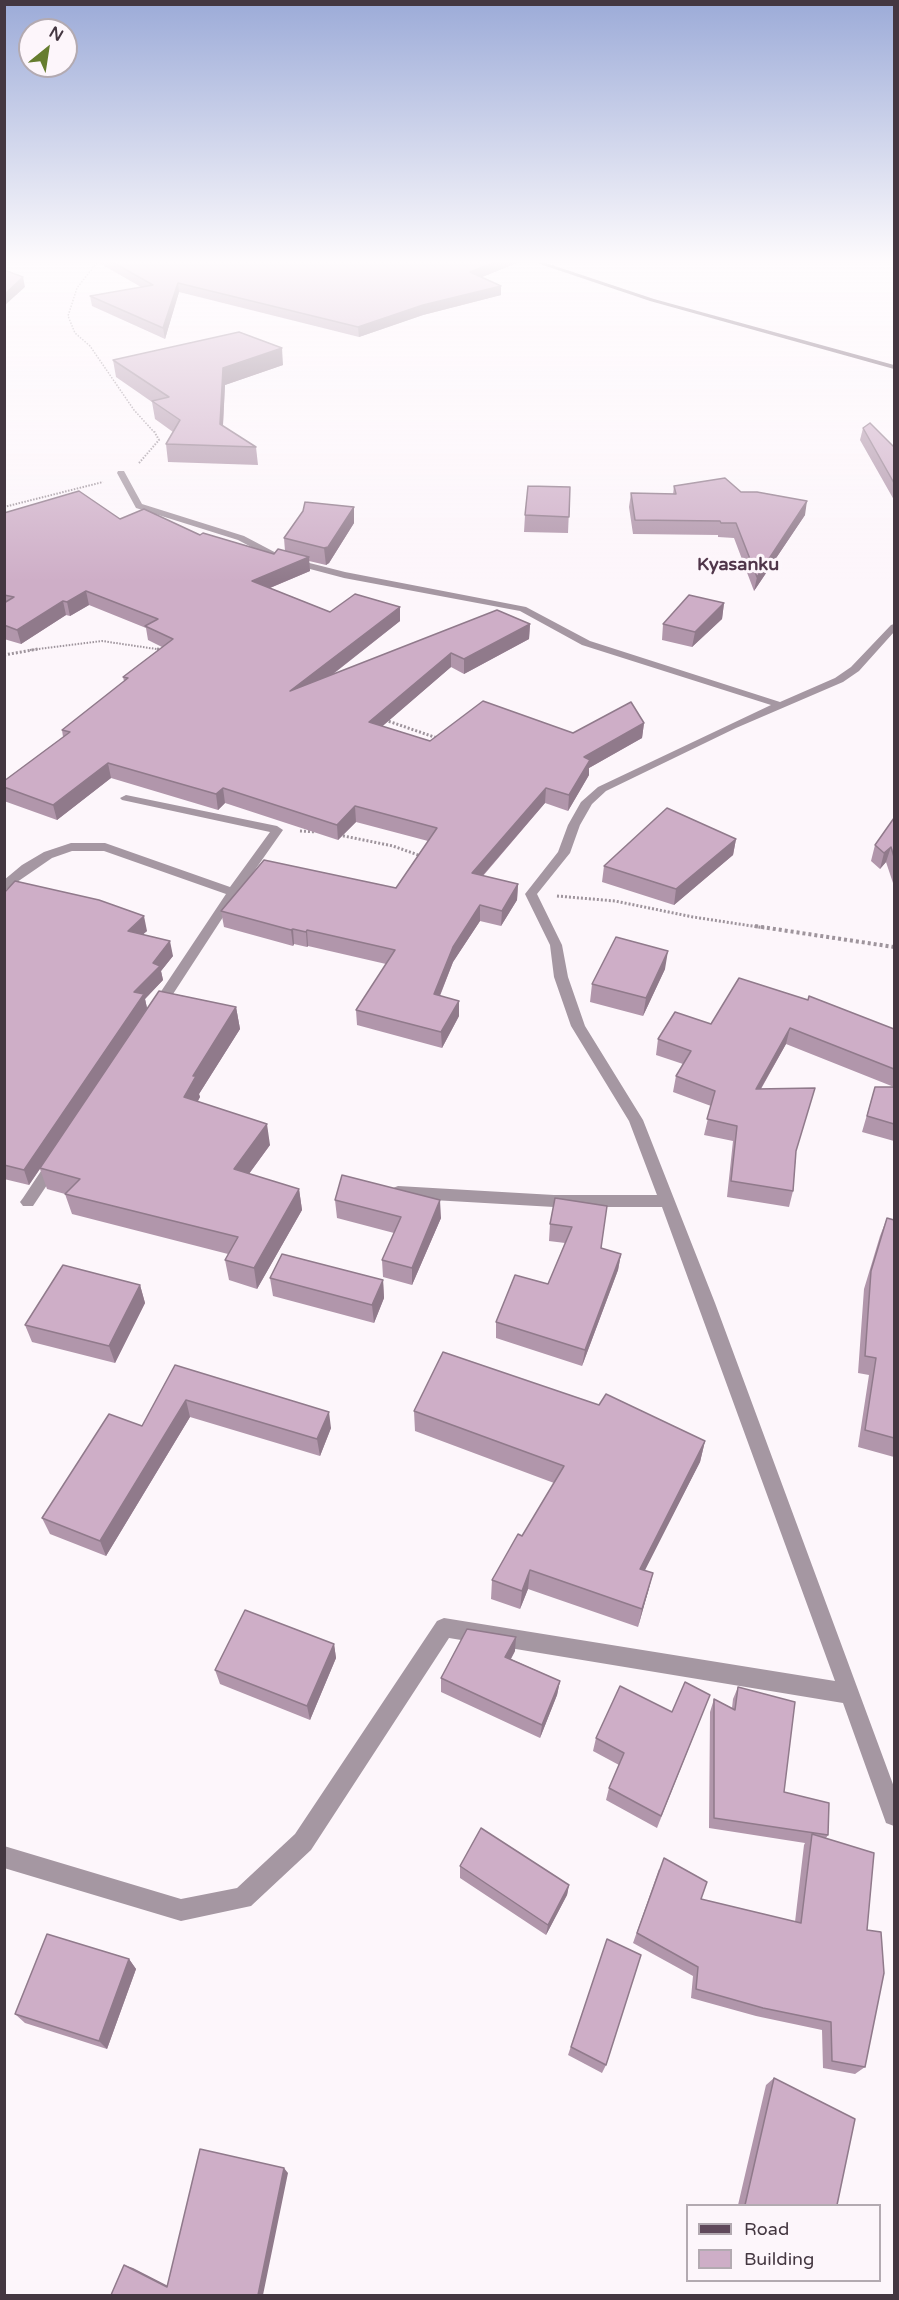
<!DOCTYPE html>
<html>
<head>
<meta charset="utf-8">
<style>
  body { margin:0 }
  #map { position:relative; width:899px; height:2300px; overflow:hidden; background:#fdf6fb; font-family:"Varela Round",sans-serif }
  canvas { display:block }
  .frame { position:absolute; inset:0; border:6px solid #443741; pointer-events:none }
  .legend { position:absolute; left:686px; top:2204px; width:195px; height:78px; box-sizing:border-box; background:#fdf6fb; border:2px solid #b3aab1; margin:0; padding:8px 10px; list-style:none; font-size:18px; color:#443741 }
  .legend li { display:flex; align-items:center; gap:12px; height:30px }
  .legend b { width:30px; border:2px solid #b3aab1 }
  .north { position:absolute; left:18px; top:18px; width:60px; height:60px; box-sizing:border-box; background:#fdf6fb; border:2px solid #b3aab1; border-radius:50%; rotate:30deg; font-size:16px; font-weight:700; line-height:24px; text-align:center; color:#443741 }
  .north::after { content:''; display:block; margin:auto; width:21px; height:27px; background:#667d2f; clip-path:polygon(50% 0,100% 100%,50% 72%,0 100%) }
</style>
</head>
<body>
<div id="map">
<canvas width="899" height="2300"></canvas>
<div class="frame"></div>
<ul class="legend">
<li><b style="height:8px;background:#60495b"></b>Road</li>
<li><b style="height:16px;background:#ceaec7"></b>Building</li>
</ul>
<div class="north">N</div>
</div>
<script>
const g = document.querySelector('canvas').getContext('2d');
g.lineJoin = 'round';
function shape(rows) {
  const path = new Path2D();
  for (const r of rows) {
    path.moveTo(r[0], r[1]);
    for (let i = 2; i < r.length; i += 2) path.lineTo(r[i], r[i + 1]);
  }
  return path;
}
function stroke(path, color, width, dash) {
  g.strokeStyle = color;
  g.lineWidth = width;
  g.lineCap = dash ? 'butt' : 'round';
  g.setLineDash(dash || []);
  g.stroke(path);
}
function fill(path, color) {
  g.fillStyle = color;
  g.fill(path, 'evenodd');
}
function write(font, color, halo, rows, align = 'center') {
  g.font = font + ' "Varela Round",sans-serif';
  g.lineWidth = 6;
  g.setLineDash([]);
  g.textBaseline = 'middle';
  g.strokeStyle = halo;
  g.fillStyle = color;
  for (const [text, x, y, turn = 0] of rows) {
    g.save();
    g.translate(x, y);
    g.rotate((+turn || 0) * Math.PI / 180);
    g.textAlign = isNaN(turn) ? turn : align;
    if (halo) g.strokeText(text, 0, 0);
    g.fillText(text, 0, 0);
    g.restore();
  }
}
const pathFar3 = shape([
  [99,260,77,288,68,316,75,333,90,346,134,410,154,432]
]);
const pathFar2 = shape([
  [139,463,159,440,154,431],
  [4,507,103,482],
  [30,650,102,641,163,650]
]);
const pathFar1 = shape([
  [157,649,163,650],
  [4,655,38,649],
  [385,720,440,739],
  [300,831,316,832],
  [339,835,393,846,421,856],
  [557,896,615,901,693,917,765,928]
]);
const path = shape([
  [755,926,894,947]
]);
const minor = shape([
  [118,471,124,471,142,504,244,536,282,556,345,572,526,607,590,641,780,702,835,678,851,667,891,625,894,624,894,632,859,671,843,682,736,728,606,791,592,804,580,825,570,853,537,894,562,945,568,977,585,1026,643,1120,715,1303,894,1787,894,1826,886,1823,843,1703,449,1638,311,1850,251,1906,181,1921,4,1868,4,1846,181,1899,237,1888,295,1834,437,1621,444,1618,835,1681,662,1207,554,1207,398,1198,393,1196,390,1192,393,1188,398,1186,554,1195,657,1195,629,1121,571,1026,554,977,550,945,525,894,558,852,568,825,581,802,598,787,771,705,582,645,520,611,344,578,276,560,238,540,136,508,117,473,118,471],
  [126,795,277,826,283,830,238,894,162,1011,157,1013,150,1008,226,894,104,851,72,851,52,858,4,891,4,880,22,865,44,852,71,843,105,843,230,887,270,832,122,800,120,798,126,795],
  [54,1157,59,1159,62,1163,59,1167,33,1206,23,1206,20,1202,23,1198,49,1159,54,1157]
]);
const major = shape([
  [528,260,537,260,654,299,894,365,894,369,650,301,528,260]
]);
const wall = shape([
  [94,260,524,260,482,277,501,286,501,295,423,315,359,337,179,292,165,339,92,306,90,296,141,287],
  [113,360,283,365,225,385,223,426,256,447,258,465,168,462,166,444,173,432,155,419,152,402,116,377],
  [863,428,894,447,894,500,860,440],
  [674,486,741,492,805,515,754,591,734,538,718,537,718,535,633,534,629,507,631,493,673,494],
  [570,487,568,533,524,532,525,515],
  [354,507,354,523,329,563,326,565,309,561,310,571,270,588,330,612,400,621,332,675,530,624,529,639,464,674,451,667,382,726,430,741,573,733,644,723,642,738,589,768,589,775,568,811,545,803,483,876,518,884,517,900,501,926,480,921,453,962,440,996,459,1016,442,1048,357,1025,356,1010,386,964,308,946,307,947,294,944,293,946,224,927,221,911,396,888,428,841,356,822,338,840,225,803,218,810,111,778,57,820,4,801,4,781,63,737,62,730,124,681,123,677,162,647,148,640,146,628,89,605,70,616,66,615,21,644,4,639,4,513,120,519,200,535,274,554,285,551,284,538],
  [724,603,722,619,692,647,662,640,663,624],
  [894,818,894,886,886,862,880,869,871,861,875,845],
  [736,839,733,855,674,905,602,882,604,866],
  [4,893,147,931,143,934,173,956,161,971,163,980,145,999,147,1008,236,1007,240,1029,199,1094,200,1097,198,1101,270,1145,249,1174,299,1189,302,1210,257,1289,229,1280,225,1260,228,1254,72,1214,65,1194,47,1189,40,1169,29,1185,4,1179],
  [665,969,643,1016,590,1002,592,984],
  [711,1024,894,1029,894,1087,786,1044,761,1089,796,1152,793,1191,789,1207,727,1197,733,1141,704,1135,711,1106,673,1092,676,1076,683,1064,656,1055,658,1039],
  [875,1087,894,1087,894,1141,862,1132],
  [555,1198,601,1248,621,1254,618,1270,582,1366,496,1338,496,1322,548,1284,565,1243,549,1241,550,1224],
  [335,1200,441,1218,412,1285,383,1277,382,1260,394,1233,337,1218],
  [887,1218,894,1220,894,1457,858,1447,869,1375,858,1373,864,1289,880,1236],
  [270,1278,383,1280,384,1298,374,1323,273,1296],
  [140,1285,145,1303,115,1363,32,1342,25,1325],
  [175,1365,331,1428,320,1456,190,1417,106,1556,50,1534,42,1518,142,1426],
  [414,1411,705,1441,700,1462,644,1570,653,1573,638,1627,528,1589,520,1609,491,1599,492,1580,522,1536,554,1483,415,1431],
  [334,1644,336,1658,310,1720,220,1684,215,1670],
  [515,1651,511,1659,560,1681,557,1695,540,1738,441,1692,441,1678],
  [738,1687,784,1792,828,1835,826,1838,867,1930,865,2067,855,2074,823,2068,822,2030,756,2016,691,1998,693,1976,633,1943,659,1869,701,1899,795,1922,804,1845,805,1843,709,1828,710,1712,714,1699,732,1708,733,1699],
  [710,1695,657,1828,606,1800,609,1788,619,1765,593,1751,596,1738,672,1712],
  [460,1866,569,1885,567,1895,546,1935,460,1878],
  [607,1939,606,2065,602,2073,568,2055],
  [129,1959,136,1969,107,2049,25,2023,15,2014],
  [774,2078,837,2205,738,2205,766,2085],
  [894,2152,894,2172,893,2171]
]);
const shadedWall = shape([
  [501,260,524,260,470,282,470,272],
  [23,277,25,287,4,306,4,295],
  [178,283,179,292,165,339,163,328],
  [501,286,501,295,423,315,359,337,358,327,423,305],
  [282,348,283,365,225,385,222,442,220,424,223,368],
  [807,501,805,515,754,591,757,577],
  [354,507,354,523,329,563,326,565,324,548],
  [309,557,310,571,253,595,252,581],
  [86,591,89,605,70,616,67,602],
  [63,601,66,615,21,644,17,630],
  [724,603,722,619,692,647,695,632],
  [400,607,400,621,292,706,290,691],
  [530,624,529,639,464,674,464,659],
  [451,653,451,667,370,737,369,722],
  [644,723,642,738,589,768,589,775,568,811,569,795,584,757],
  [108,763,111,778,57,820,53,805],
  [223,788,225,803,218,810,216,794],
  [546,788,545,803,471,889,472,873],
  [355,806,356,822,338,840,337,825],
  [736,839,733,855,674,905,676,889],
  [891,847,886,862,880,869,884,853],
  [518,884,517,900,501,926,502,911],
  [480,905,480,921,453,962,434,1010,434,994,453,947],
  [144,916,147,931,131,945,128,931],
  [293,929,294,944,293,946,291,930],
  [307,930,308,946,307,947,306,932],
  [170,941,173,956,161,971,163,980,145,999,147,1008,29,1185,24,1170,134,992,153,963],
  [668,951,665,969,643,1016,646,998],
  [459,1001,459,1016,442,1048,441,1032],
  [236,1007,240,1029,199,1094,200,1097,188,1118,184,1097,193,1076],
  [790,1028,786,1044,752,1104,756,1089],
  [267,1124,270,1145,237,1190,234,1169],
  [299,1189,302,1210,257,1289,254,1268],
  [440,1200,441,1218,412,1285,412,1268],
  [621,1254,618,1270,582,1366,585,1350],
  [383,1280,384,1298,374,1323,372,1305],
  [140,1285,145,1303,115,1363,109,1346],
  [186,1400,190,1417,106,1556,100,1541],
  [329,1412,331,1428,320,1456,317,1439],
  [705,1441,700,1462,636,1588,640,1569],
  [530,1570,528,1589,520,1609,522,1591],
  [653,1573,648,1592,638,1627,642,1609],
  [516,1637,515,1651,504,1671,505,1657],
  [334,1644,336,1658,310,1720,307,1706],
  [560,1681,557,1695,540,1738,542,1725],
  [569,1885,567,1895,546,1935,548,1925],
  [129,1959,136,1969,107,2049,99,2041],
  [284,2168,288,2173,263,2295,258,2295],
  [124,2265,133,2268,174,2289,167,2287]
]);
const building = shape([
  [109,260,501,260,470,272,501,286,423,305,358,327,178,283,163,328,90,296,153,285,109,260],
  [4,270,23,277,4,295,4,270],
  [239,332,282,348,223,368,220,424,256,447,166,444,180,420,152,401,169,397,113,360,239,332],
  [870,423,894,447,894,483,863,428,870,423],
  [725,478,741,492,757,492,807,501,757,577,736,523,721,523,720,521,635,520,631,493,676,494,674,486,725,478],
  [528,486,570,487,569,517,525,515,528,486],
  [79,491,120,519,144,509,200,535,203,533,274,554,278,549,309,557,252,581,330,612,355,594,400,607,290,691,497,610,530,624,464,659,451,653,369,722,430,741,483,701,573,733,631,702,644,723,584,757,590,760,569,795,546,788,472,873,518,884,502,911,480,905,453,947,434,994,459,1001,441,1032,356,1010,395,950,307,930,306,932,293,929,291,930,221,911,264,860,396,888,437,828,355,806,337,825,223,788,216,794,108,763,53,805,4,787,4,781,70,732,62,730,128,678,123,677,173,639,145,626,158,619,86,591,67,602,63,601,17,630,4,625,4,603,14,597,4,595,4,513,79,491],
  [305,502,354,507,328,547,324,548,284,538,303,511,305,502],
  [689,595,724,603,695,632,663,624,689,595],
  [667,808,736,839,676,889,604,866,667,808],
  [894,818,894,857,891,847,884,853,875,845,894,818],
  [15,881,99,900,144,916,128,931,170,941,153,963,160,966,134,992,144,994,24,1170,4,1165,4,893,15,881],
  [616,937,668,951,646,998,592,984,616,937],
  [739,978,808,1000,809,996,894,1029,894,1069,790,1028,756,1089,815,1088,796,1151,793,1191,731,1181,737,1126,707,1119,715,1091,676,1076,691,1051,658,1039,675,1012,711,1024,739,978],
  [159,991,236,1007,193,1076,196,1076,184,1097,267,1124,234,1169,299,1189,254,1268,225,1260,238,1237,65,1194,80,1179,40,1168,159,991],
  [875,1087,894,1087,894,1124,867,1116,875,1087],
  [342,1175,440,1200,412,1268,382,1260,401,1217,335,1200,342,1175],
  [555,1198,607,1206,601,1248,621,1254,585,1350,496,1322,515,1275,548,1284,572,1227,550,1224,555,1198],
  [887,1218,894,1220,894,1438,865,1430,876,1358,865,1356,871,1271,887,1218],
  [282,1254,383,1280,372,1305,270,1278,282,1254],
  [63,1265,140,1285,109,1346,25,1325,63,1265],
  [443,1352,599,1405,606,1394,705,1441,640,1569,653,1573,642,1609,530,1570,522,1591,492,1580,518,1534,522,1536,564,1466,414,1411,443,1352],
  [175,1365,329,1412,317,1439,186,1400,100,1541,42,1518,109,1414,142,1426,175,1365],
  [245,1610,334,1644,307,1706,215,1670,245,1610],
  [467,1629,516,1637,505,1657,560,1681,542,1725,441,1678,467,1629],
  [685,1682,710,1695,661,1816,609,1788,624,1753,596,1738,620,1686,672,1712,685,1682],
  [738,1687,795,1702,784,1792,829,1803,828,1835,714,1818,714,1699,735,1710,738,1687],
  [481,1828,569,1885,548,1925,460,1866,481,1828],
  [812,1834,874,1853,867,1930,881,1932,884,1973,865,2067,832,2061,831,2022,763,2008,696,1989,698,1967,637,1933,664,1858,707,1882,701,1899,801,1923,812,1834],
  [47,1934,129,1959,99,2041,15,2014,47,1934],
  [607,1939,641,1955,606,2065,571,2047,607,1939],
  [774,2078,855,2119,837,2205,745,2205,774,2078],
  [200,2149,284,2168,258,2295,111,2295,124,2265,167,2287,200,2149]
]);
const farQuarternames = [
  ["Kyasanku",738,565]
];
stroke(pathFar3, '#9e949c', 1.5, [1.5, 1.5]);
stroke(pathFar2, '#9e949c', 2, [1.5, 1.5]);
stroke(pathFar1, '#9e949c', 3, [2, 2]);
stroke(path, '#9e949c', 4, [3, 3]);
fill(minor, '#a597a2');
fill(major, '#60495b');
fill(wall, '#b196ab');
fill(shadedWall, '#907a8b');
fill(building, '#ceaec7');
stroke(building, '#907a8b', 1.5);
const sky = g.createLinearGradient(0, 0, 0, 582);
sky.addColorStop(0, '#9cabd8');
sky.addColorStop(0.45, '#fefbfd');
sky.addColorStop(1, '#fefbfd00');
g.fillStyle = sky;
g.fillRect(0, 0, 899, 582);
write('bold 18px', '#50364a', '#fdf6fb', farQuarternames);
</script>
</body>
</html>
